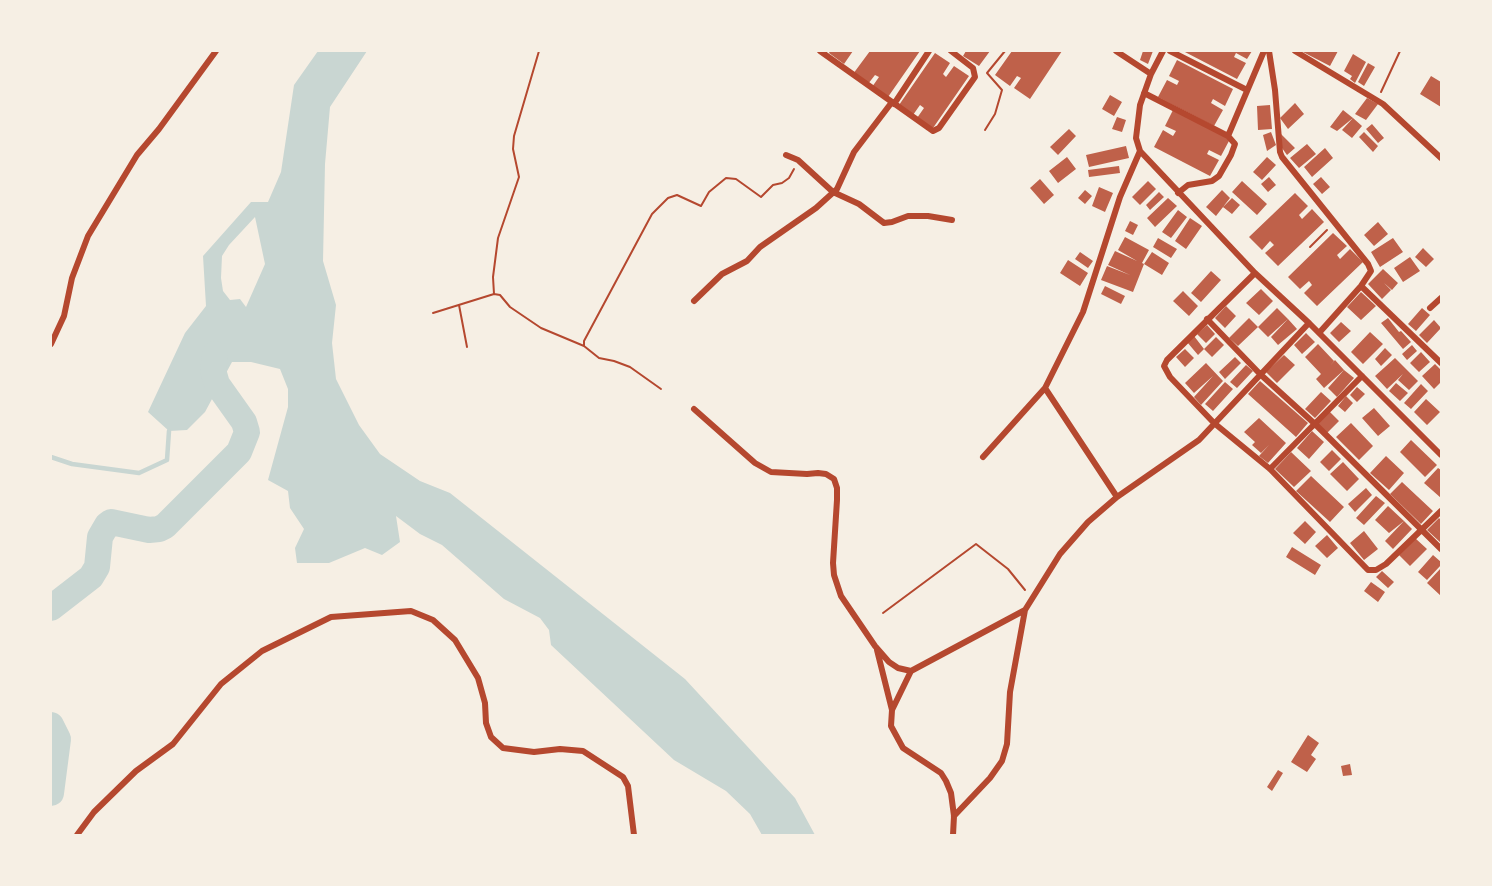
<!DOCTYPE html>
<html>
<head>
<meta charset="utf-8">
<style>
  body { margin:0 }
  #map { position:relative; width:1492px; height:886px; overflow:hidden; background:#f6efe4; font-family:"Asap Condensed",sans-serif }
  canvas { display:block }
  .frame { position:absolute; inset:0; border:52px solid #f6efe4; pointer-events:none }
</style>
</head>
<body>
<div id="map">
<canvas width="1492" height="886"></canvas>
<div class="frame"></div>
</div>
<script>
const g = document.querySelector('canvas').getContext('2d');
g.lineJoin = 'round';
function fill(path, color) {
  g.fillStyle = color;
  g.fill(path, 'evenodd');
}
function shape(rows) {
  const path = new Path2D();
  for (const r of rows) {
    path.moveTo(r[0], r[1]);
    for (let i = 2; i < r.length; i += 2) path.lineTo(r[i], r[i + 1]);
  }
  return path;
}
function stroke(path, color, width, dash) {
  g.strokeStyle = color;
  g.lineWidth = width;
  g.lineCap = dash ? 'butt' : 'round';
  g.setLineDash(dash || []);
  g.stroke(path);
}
const water = shape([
  [318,51,367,51,330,107,325,164,323,261,336,305,332,343,336,379,359,425,380,454,420,481,450,493,685,679,795,798,815,835,762,835,750,814,726,791,674,760,551,645,549,630,540,618,504,599,442,545,420,534,396,516,400,542,382,555,365,548,329,563,297,563,295,548,304,529,290,508,288,491,268,480,288,407,288,389,280,369,251,362,232,362,205,412,187,430,169,431,148,412,185,333,206,306,203,256,251,202,268,202,281,172,294,85],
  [255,217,265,264,246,307,240,299,230,300,223,291,221,278,222,256,229,245]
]);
const stream = shape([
  [51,457,72,464,139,473,167,460,169,431]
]);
const river = shape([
  [51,608,91,577,97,567,100,537,107,525,111,522,149,530,159,529,165,526,239,452,247,432,244,422,217,384,213,370,215,354],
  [51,725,58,739,51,793]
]);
const building = shape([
  [830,51,853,51,844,64,829,53],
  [870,51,920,51,888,97,872,87,879,77,875,75,868,84,853,74],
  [966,51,990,51,979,66,963,56],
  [1012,51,1062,51,1030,99,1014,88,1021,78,1017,76,1010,86,995,75],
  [1143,51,1153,51,1148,64,1140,60],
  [1183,51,1252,51,1247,59,1236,53,1234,57,1246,63,1237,79],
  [1301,51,1338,51,1330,66],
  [935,53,950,63,943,74,946,77,954,66,969,76,933,128,917,118,924,108,920,105,913,115,899,105],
  [1353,54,1366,62,1355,83,1350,79,1352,76,1344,71],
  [1177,60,1233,89,1225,106,1213,99,1211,103,1223,110,1214,126,1158,97,1167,80,1177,85,1179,81,1169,76],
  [1368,63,1375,67,1364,86,1358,82],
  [1431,76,1441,82,1441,107,1420,94],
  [1110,95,1122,102,1114,116,1102,109],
  [1367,98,1378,104,1366,120,1355,114],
  [1295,103,1304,114,1288,129,1280,118],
  [1270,105,1272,129,1258,130,1257,106],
  [1173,110,1230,139,1221,156,1209,150,1207,154,1219,160,1210,176,1154,147,1163,130,1173,136,1176,131,1165,126],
  [1343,110,1353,118,1362,126,1352,138,1342,130,1353,118,1337,131,1330,127],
  [1117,117,1126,120,1122,132,1112,129],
  [1372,124,1384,138,1378,143,1366,129],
  [1069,129,1076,136,1058,155,1050,147],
  [1271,132,1276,145,1267,151,1263,135],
  [1364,132,1378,146,1373,152,1359,137],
  [1281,134,1295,148,1287,155,1282,148],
  [1307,144,1316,154,1299,168,1290,158],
  [1126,146,1129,158,1089,167,1086,155],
  [1325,148,1333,158,1312,177,1304,167],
  [1067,157,1076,169,1058,183,1049,171],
  [1267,157,1276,165,1262,180,1253,172],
  [1119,166,1120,173,1089,177,1088,170],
  [1269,177,1276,185,1268,192,1261,184],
  [1321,177,1330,187,1322,194,1313,184],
  [1040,179,1054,195,1044,204,1030,188],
  [1148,181,1156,189,1140,205,1132,197],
  [1242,181,1267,204,1257,215,1232,192],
  [1099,187,1113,193,1105,212,1092,206],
  [1085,190,1092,196,1085,204,1078,198],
  [1222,190,1230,198,1216,216,1206,207],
  [1159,192,1164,197,1150,210,1146,205],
  [1295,193,1308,206,1299,215,1302,219,1312,209,1324,222,1278,266,1265,253,1274,245,1270,241,1262,250,1249,237],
  [1168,198,1177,206,1155,227,1147,218],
  [1232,198,1240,205,1232,214,1223,207],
  [1178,210,1187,217,1171,238,1162,232],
  [1190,218,1202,226,1186,249,1175,241],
  [1130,221,1138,225,1133,235,1125,231],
  [1378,222,1388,234,1374,246,1364,235],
  [1333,233,1347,246,1337,255,1340,259,1350,249,1363,262,1317,306,1304,293,1312,285,1309,281,1300,289,1288,277],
  [1125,237,1149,250,1142,263,1144,264,1152,252,1169,263,1162,275,1144,264,1133,292,1101,280,1107,266,1130,275,1108,265,1115,251,1137,261,1118,250],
  [1158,238,1177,249,1171,258,1153,247],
  [1393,238,1403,252,1380,267,1371,252],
  [1423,248,1434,259,1426,267,1415,257],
  [1080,252,1093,261,1088,268,1075,259],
  [1410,257,1420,271,1403,282,1394,268],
  [1068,260,1088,273,1080,286,1060,273],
  [1383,269,1398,283,1392,290,1384,283,1391,290,1382,299,1368,284],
  [1211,271,1221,280,1201,302,1191,293],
  [1105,286,1125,296,1121,304,1101,294],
  [1261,289,1273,301,1259,315,1246,303],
  [1183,291,1198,306,1189,316,1173,301],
  [1361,292,1376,306,1361,320,1347,307],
  [1226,306,1236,316,1225,328,1215,318],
  [1277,308,1288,319,1297,329,1278,345,1271,337,1288,319,1268,337,1258,327],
  [1422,308,1430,315,1416,331,1408,324],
  [1249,318,1258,327,1238,346,1229,338],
  [1388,318,1399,332,1401,331,1411,342,1403,349,1381,323],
  [1434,320,1441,328,1427,343,1419,335],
  [1341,322,1351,331,1339,342,1330,333],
  [1207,325,1215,334,1206,343,1197,334],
  [1370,332,1383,344,1363,364,1351,352],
  [1306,333,1315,342,1302,354,1294,345],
  [1194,336,1204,349,1198,355,1187,342],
  [1216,337,1224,345,1212,357,1204,349],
  [1318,344,1334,361,1329,367,1335,360,1344,370,1324,388,1316,379,1321,374,1305,357],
  [1412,345,1417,351,1407,360,1402,354],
  [1385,348,1392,355,1381,366,1375,359],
  [1185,349,1194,358,1185,367,1176,357],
  [1421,352,1430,362,1419,372,1410,363],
  [1284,355,1295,365,1277,383,1266,372],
  [1235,357,1241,363,1225,379,1219,372],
  [1395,358,1418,381,1409,390,1398,380,1403,374,1387,389,1375,376],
  [1206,363,1223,381,1201,405,1194,397,1213,376,1194,393,1185,383],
  [1435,364,1441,370,1441,382,1434,389,1422,376],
  [1246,365,1253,371,1237,388,1230,382],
  [1344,370,1354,378,1337,397,1328,388],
  [1260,381,1308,423,1296,437,1248,394],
  [1225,382,1233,389,1213,411,1205,404],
  [1396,383,1408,393,1400,401,1389,391],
  [1421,384,1428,391,1411,409,1404,403],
  [1357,387,1365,394,1357,402,1350,395],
  [1321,392,1331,401,1315,418,1305,409],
  [1346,396,1353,403,1345,412,1338,406],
  [1426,399,1440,412,1427,425,1414,412],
  [1374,408,1390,426,1378,436,1362,418],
  [1329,411,1339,421,1327,433,1317,423],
  [1259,418,1286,443,1268,463,1259,456,1269,445,1261,453,1252,445,1255,442,1244,432],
  [1351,423,1373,446,1359,460,1336,437],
  [1312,431,1324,442,1309,459,1297,448],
  [1411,440,1437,465,1425,477,1400,452],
  [1332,450,1341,459,1329,471,1320,462],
  [1291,452,1311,471,1294,487,1275,469],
  [1386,456,1404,473,1389,490,1370,473],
  [1343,462,1359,479,1347,491,1330,474],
  [1438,468,1441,470,1441,498,1424,483],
  [1311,476,1344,507,1330,522,1296,491],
  [1402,482,1433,511,1421,524,1390,494],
  [1366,488,1372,495,1355,512,1348,504],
  [1376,496,1385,503,1364,525,1356,518],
  [1388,506,1404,521,1389,533,1375,520],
  [1439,518,1441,520,1441,543,1427,530],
  [1305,521,1316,532,1305,544,1293,533],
  [1404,521,1412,529,1393,549,1385,541],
  [1364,531,1378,549,1364,560,1350,543],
  [1327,535,1338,548,1327,558,1315,546],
  [1415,538,1427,549,1410,566,1399,555],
  [1292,547,1321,565,1315,575,1286,557],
  [1433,555,1441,562,1441,565,1427,580,1418,572],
  [1441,568,1441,596,1427,583],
  [1382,571,1394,582,1388,588,1376,577],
  [1371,582,1385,592,1378,602,1364,591],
  [1308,735,1319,743,1311,755,1316,759,1307,772,1291,762],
  [1350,764,1352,775,1343,776,1341,766],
  [1278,770,1283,773,1272,791,1267,787]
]);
const path = shape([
  [539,51,514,136,513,149,519,177,498,238,493,277,494,294,500,295,510,307,541,328,584,346],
  [1381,92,1400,51],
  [985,130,995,114,1002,90,987,73,1005,51],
  [1310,247,1327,230],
  [459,305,467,347],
  [433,313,494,294],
  [661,389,630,367,614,361,599,358,584,346,584,341,652,214,668,198,677,195,701,206,709,192,726,178,736,179,761,197,773,185,782,183,789,178,794,169],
  [883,613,976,544,1008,569,1025,590]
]);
const minor = shape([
  [820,51,933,131,939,128,975,77,973,68,951,51],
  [1116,51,1151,74],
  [1163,51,1151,74,1140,105,1136,138,1140,151,1255,273,1309,323,1441,455],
  [1170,51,1247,90],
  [1269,51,1275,90,1280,152,1282,157,1368,264,1371,271,1361,286,1319,333],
  [1295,51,1383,104,1441,158],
  [1144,93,1228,136,1235,144,1231,155,1219,176,1212,181,1188,185,1178,193],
  [894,104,929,51],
  [1228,136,1264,51],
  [786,155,798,160,833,192,859,204,884,223,892,222,908,216,928,216,952,220],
  [1255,273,1167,360,1164,366,1170,377,1214,423,1270,469,1368,570,1376,570,1386,564,1441,511],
  [1361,286,1441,363],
  [694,301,722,274,747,261,760,247,816,208,837,189,854,152,892,102],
  [1430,308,1441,298],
  [1207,319,1260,374,1315,424,1441,549],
  [51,344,64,316,72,278,88,236,137,155,159,129,216,51],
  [1045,388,1117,497],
  [694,409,755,463,771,472,807,474,818,473,826,474,834,479,837,488,837,500,833,563,834,575,841,596,875,646,889,662,898,668,911,671],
  [983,457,1045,388,1083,312,1120,197,1140,151],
  [1270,469,1362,376],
  [877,650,892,710],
  [954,816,990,778,1002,761,1007,744,1010,692,1025,610,1060,554,1088,522,1117,497,1199,440,1309,323],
  [77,835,94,812,136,771,173,744,221,684,262,651,331,617,411,611,433,620,455,640,478,678,485,703,486,723,491,737,503,748,534,752,560,749,583,751,623,777,628,786,634,835],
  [953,835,954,816,951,793,946,781,941,773,903,748,891,726,892,710,911,671,1025,610]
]);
fill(water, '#c9d6d2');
stroke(stream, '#c9d6d2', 4.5);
stroke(river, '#c9d6d2', 26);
fill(building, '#bf614a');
stroke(path, '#b5482f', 2);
stroke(minor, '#b5482f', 6);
</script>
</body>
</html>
